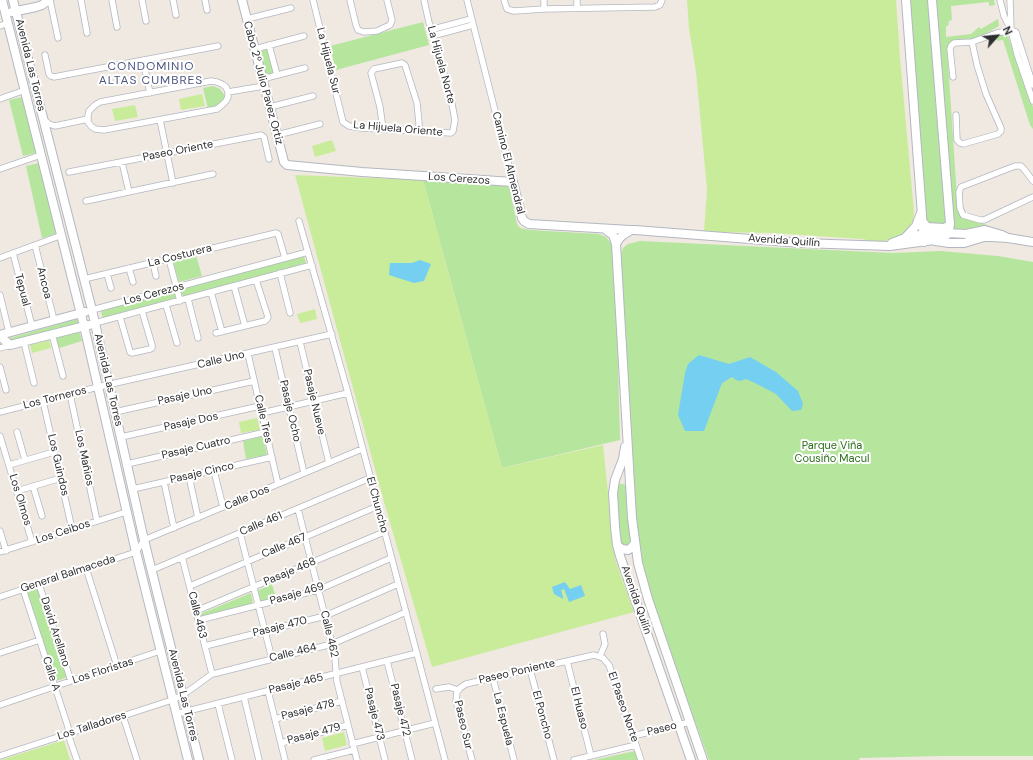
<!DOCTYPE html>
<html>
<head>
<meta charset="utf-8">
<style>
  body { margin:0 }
  #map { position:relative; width:1033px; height:760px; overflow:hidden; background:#efe9e1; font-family:"DM Sans",sans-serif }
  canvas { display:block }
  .north { position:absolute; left:977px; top:16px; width:40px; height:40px; -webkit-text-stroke:3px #fff; paint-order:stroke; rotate:63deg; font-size:11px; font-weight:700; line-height:16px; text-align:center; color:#2e2e2e }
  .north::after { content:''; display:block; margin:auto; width:14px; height:18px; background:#2e2e2e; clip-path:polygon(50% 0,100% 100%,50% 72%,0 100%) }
</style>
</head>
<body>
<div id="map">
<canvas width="1033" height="760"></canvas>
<div class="north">N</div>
</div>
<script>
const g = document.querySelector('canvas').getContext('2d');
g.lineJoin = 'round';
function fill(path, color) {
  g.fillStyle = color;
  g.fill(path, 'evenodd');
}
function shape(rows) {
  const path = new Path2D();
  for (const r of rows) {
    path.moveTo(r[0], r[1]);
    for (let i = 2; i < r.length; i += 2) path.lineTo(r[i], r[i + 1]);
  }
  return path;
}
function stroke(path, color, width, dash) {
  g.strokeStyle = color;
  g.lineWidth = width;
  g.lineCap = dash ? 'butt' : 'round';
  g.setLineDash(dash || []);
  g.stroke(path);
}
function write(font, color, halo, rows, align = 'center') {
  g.font = font + ' "DM Sans",sans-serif';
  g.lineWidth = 4;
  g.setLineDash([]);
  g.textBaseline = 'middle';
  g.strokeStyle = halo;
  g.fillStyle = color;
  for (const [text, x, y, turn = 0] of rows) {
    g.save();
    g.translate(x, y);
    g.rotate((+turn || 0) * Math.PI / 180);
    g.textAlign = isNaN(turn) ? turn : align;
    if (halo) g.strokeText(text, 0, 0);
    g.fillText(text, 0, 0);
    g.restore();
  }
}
const green = shape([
  [910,0,929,0,936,110,947,223,946,226,926,224,924,220],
  [936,0,994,0,995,5,989,6,989,2,951,6,952,20,949,21,948,26,946,26,946,37,971,34,979,27,981,29,998,19,999,26,987,33,970,40,959,42,953,40,947,47,958,213,1008,234,956,230,953,227],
  [423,22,429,45,336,70,330,46],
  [1006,32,1007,33,1033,107,1033,129,1030,125,1003,40,997,41,997,38,990,38],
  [268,48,274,73,265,75,259,51],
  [213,86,220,89,225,96,223,103,217,107,208,109,203,88],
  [22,97,36,153,23,156,9,100],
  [39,163,56,234,42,238,26,166],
  [423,180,509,186,517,224,520,228,530,230,599,234,606,237,611,243,613,246,615,253,620,440,502,468],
  [640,241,892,253,941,251,998,256,1033,262,1033,756,941,756,860,758,859,760,709,760,655,611,642,571,637,530,624,340,621,254,623,248,628,244],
  [196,255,202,276,179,282,173,261],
  [304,256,306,263,183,297,180,288],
  [174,291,176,298,103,318,101,311],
  [77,319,79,325,11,342,10,338],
  [79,330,82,341,59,348,56,337],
  [263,436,267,455,246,459,243,441],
  [619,484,623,484,627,486,633,540,631,544,627,546,625,546,622,544,618,531,617,492,617,487],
  [272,584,276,598,259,603,257,591],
  [38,587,68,677,56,681,27,591],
  [251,593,253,604,201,618,200,614],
  [635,751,638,760,594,760]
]);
const pitch = shape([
  [687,0,896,0,900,58,914,212,913,221,906,231,898,236,889,240,884,241,872,241,862,239,771,233,704,232,707,189,696,72,689,28],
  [202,94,205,106,181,110,179,99],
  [135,105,138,117,115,121,112,109],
  [332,140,336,151,315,157,312,146],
  [295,175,423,180,502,468,603,445,615,559,634,612,432,667,384,502],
  [315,309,317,319,300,323,297,314],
  [49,340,51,348,32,353,30,345],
  [257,418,260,430,241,433,239,422],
  [344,732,347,745,325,751,322,738],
  [64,740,70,760,1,760]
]);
const water = shape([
  [420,260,431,264,424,281,414,283,389,275,390,263,412,263],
  [699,355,729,364,750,357,776,372,798,391,803,404,801,410,792,411,776,394,755,383,746,379,740,381,736,380,732,377,722,383,704,431,685,431,678,415,685,373,688,364],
  [565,582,570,589,581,585,585,596,569,602,564,589,561,590,563,597,563,599,554,594,552,587]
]);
const street = shape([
  [50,0,58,38],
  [81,0,87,33],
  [112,0,117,27],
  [142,0,146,21],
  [173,0,176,15],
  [205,0,207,10],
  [313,0,343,122,349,126,361,128,451,133,453,131,455,120,452,104,445,77,432,36,424,0],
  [350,0,356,25,358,30,364,32,377,31,390,25,392,20,387,0],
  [467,0,513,182],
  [504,0,507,9,510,10,514,11,544,9,655,7,660,5,662,0],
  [544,0,544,9],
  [1000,0,1004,16,1010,28],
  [1010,0,1011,30,1017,54,1033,101],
  [577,8,577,0],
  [247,19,291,8],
  [0,26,8,23],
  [430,30,471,19],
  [1011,30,1016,32,1033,85],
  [432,36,473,25],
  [269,45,277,75],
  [255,49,304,36],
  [45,55,49,74,51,76,54,77,218,46],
  [143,60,150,93],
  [953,77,950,49,951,46,954,43,972,42,997,33,1011,30],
  [262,79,305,68],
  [211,81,217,82,222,84,226,87,228,92,228,97,226,101,222,105,217,109,104,130,95,129,91,126,88,122,88,116,89,111,95,105,100,102,211,81],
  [228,92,264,86],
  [0,99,25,90],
  [270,107,313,96],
  [956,115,957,140,960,143,963,144,998,134,1001,131,1001,128,986,94,977,65,972,42],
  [44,120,49,124,55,126,88,119],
  [160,120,173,183],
  [383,129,380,107,371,73,374,69,402,63,405,65,417,103,419,123,419,131],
  [277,135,320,124],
  [122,162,129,192],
  [0,169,41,155],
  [69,172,261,135,264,137,269,159],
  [1033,181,1024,169,1021,166,1015,166,961,187,959,192,960,208,963,215,980,220,984,220,1033,197],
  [86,201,213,174],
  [299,221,348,393,445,760],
  [35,245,54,320],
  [13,253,32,326],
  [0,258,62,235],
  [169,259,180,301],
  [153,263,156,276],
  [129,268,133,282],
  [280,273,290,313],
  [107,274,111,288],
  [84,279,276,233,278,234,285,258],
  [234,286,245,326],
  [211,292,222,332],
  [0,295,9,332],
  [188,299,198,338],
  [166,305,177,343],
  [92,310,308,252],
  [120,317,130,352,132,353,150,349,152,348,152,345,142,311],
  [95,323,312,265],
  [216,333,265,321,267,319,268,317,256,280],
  [52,334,63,376],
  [24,342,34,383],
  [300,342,329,463],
  [0,348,10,345],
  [275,348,304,473],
  [248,354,278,484],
  [0,367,6,390],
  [70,394,97,521],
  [43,401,72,529],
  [0,412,98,387,332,334],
  [115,412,254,381],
  [262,413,348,393],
  [17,432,25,460],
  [0,436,32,542],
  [121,437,260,406],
  [127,464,266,432],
  [9,465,54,452],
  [214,471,223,507],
  [189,476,198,518],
  [164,482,174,528],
  [33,486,42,516],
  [133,489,272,457],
  [17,491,61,478],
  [298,509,332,644,335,658,337,682,357,760],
  [0,531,6,551],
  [240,533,272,659],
  [0,552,126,512],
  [182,557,212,674],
  [86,568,117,666],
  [152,570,370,478],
  [39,584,71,681],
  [190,586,378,506],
  [23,589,68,727,70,740,77,760],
  [0,597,136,552,144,540,362,449],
  [196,611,384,532],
  [199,620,318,590,391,558],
  [205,646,325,616,398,584],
  [0,653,40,640],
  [600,656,605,644,603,634],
  [387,661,412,760],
  [567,661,591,756],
  [362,667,385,760],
  [530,669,554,760],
  [493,678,514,760],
  [436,689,449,687,458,690],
  [268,691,285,760],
  [244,697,259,760],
  [218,704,232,760],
  [0,705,160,651],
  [176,714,417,653],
  [123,716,137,760],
  [275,719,342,701],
  [633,736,690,722],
  [281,743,348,725],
  [352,744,435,723],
  [0,756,172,700,183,695,212,674,217,673,332,644,406,612],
  [314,760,354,750],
  [472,760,456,701,457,692,460,688,466,684,594,655,603,658,609,665,641,760],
  [574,760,636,745]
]);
const secondary = shape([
  [2,0,84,326,136,552,188,760],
  [13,0,92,310,144,540,199,760],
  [242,0,284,162,287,165,362,172,513,182,522,218,524,221,529,224,630,230],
  [906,0,924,242],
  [12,12,36,7,42,5,49,0],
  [923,222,927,227,944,228,948,226],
  [605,229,613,235,616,244,632,518,638,563,648,599,703,760],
  [905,238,916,226,921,213],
  [935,241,949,243,964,243,984,237,992,237,1008,238,1033,242],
  [892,243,905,238,924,234,948,233,966,234,985,230,1002,235,1008,238],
  [616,244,619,239,623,235,631,230,635,230,801,243,890,246,934,240,946,236,949,230,950,224,932,0],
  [0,335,85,312],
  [0,336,10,345,89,325],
  [625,447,623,459,615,480,613,493,615,527,617,545,620,556,691,760],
  [617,545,622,549,628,550,631,548,635,543]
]);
const streetNames = [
  ["La Hijuela Sur",328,61,76],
  ["Avenida Las Torres",30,65,76],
  ["La Hijuela Norte",441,65,75],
  ["Cabo 2º Julio Pavez Ortiz",263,83,75],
  ["La Hijuela Oriente",398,129,5],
  ["Paseo Oriente",178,151,-11],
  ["Camino El Almendral",508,163,76],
  ["Los Cerezos",459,179,4],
  ["Avenida Quilín",784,241,4],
  ["La Costurera",180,256,-14],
  ["Ancoa",44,283,76],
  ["Tepual",22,290,75],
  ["Los Cerezos",154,294,-15],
  ["Calle Uno",221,360,-13],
  ["Avenida Las Torres",108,380,77],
  ["Pasaje Uno",185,396,-12],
  ["Los Torneros",55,398,-14],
  ["Pasaje Nueve",314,402,77],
  ["Pasaje Ocho",290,411,77],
  ["Calle Tres",263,419,77],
  ["Pasaje Dos",191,422,-12],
  ["Pasaje Cuatro",196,448,-13],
  ["Los Mañios",84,458,78],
  ["Los Guindos",58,465,77],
  ["Pasaje Cinco",202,473,-13],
  ["Calle Dos",247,498,-23],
  ["Los Olmos",20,500,73],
  ["El Chuncho",377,505,75],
  ["Calle 461",261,524,-23],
  ["Los Ceibos",63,532,-18],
  ["Calle 467",284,546,-23],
  ["Pasaje 468",290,572,-23],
  ["General Balmaceda",68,574,-18],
  ["Pasaje 469",297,594,-16],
  ["Avenida Quilín",636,600,71],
  ["Calle 463",197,615,76],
  ["Pasaje 470",280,627,-14],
  ["David Arellano",55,632,72],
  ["Calle 462",329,634,77],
  ["Calle 464",293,653,-14],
  ["Los Floristas",103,671,-18],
  ["Paseo Poniente",517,672,-13],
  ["Calle A",51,674,72],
  ["Pasaje 465",296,684,-14],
  ["Avenida Las Torres",183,695,76],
  ["El Paseo Norte",623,707,71],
  ["El Huaso",579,708,76],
  ["Pasaje 478",308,710,-14],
  ["Pasaje 472",400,710,76],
  ["Pasaje 473",374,714,76],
  ["El Poncho",542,715,75],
  ["La Espuela",503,719,76],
  ["Paseo Sur",463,725,77],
  ["Los Talladores",92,726,-18],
  ["Paseo",662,729,-14],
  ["Pasaje 479",314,734,-15]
];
const parkNames = [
  ["Parque Viña",832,446],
  ["Cousiño Macul",832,459]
];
const neighbourhoodNames = [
  ["CONDOMINIO",151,67],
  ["ALTAS CUMBRES",151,81]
];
fill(green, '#b6e59e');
fill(pitch, '#c9ec9a');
fill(water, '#75cff0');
stroke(street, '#b4b7c1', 7);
stroke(secondary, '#b4b7c1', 10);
stroke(street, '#fff', 5.5);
stroke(secondary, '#fff', 8);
write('11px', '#2e2e2e', '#fff', streetNames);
write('11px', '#2c6e1b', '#fff', parkNames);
g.letterSpacing = '1px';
write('12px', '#4d5680', '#fff', neighbourhoodNames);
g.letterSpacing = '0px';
</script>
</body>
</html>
